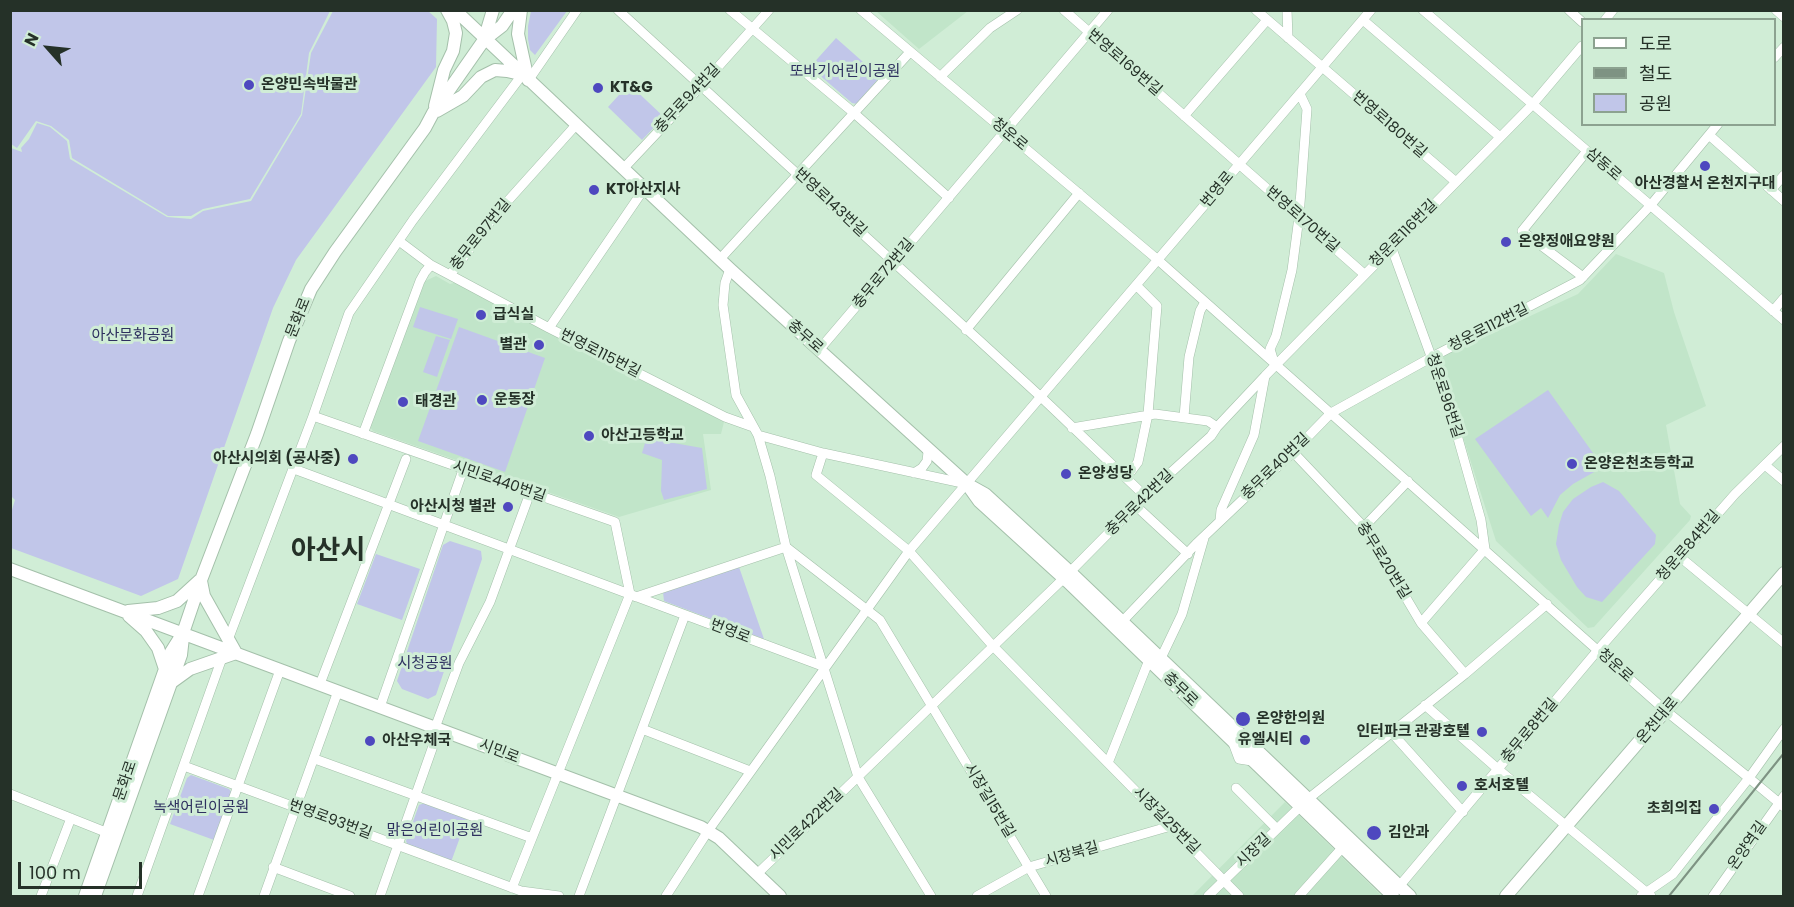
<!DOCTYPE html>
<html>
<head>
<meta charset="utf-8">
<style>
  body { margin:0 }
  #map { position:relative; width:1794px; height:907px; overflow:hidden; background:#d0edd6; font-family:Poppins,"Noto Sans KR",sans-serif }
  canvas { display:block }
  .frame { position:absolute; inset:0; border:12px solid #253128; pointer-events:none }
  .legend { position:absolute; left:1581px; top:18px; width:195px; height:108px; box-sizing:border-box; background:#d0edd6; border:2px solid #8ca290; margin:0; padding:8px 10px; list-style:none; font-size:18px; color:#253128 }
  .legend li { display:flex; align-items:center; gap:12px; height:30px }
  .legend b { width:30px; border:2px solid #8ca290 }
  .north { position:absolute; left:18px; top:18px; width:60px; height:60px; -webkit-text-stroke:4px #d0edd6; paint-order:stroke; rotate:297deg; font-size:16px; font-weight:700; line-height:24px; text-align:center; color:#253128 }
  .north::after { content:''; display:block; margin:auto; width:21px; height:27px; background:#253128; clip-path:polygon(50% 0,100% 100%,50% 72%,0 100%) }
  .scale { position:absolute; left:18px; top:862px; width:124px; height:27px; box-sizing:border-box; border:3px solid #253128; border-top:0; padding-left:8px; font-size:18px; line-height:21px; white-space:nowrap; color:#253128; -webkit-text-stroke:4px #d0edd6; paint-order:stroke }
</style>
</head>
<body>
<div id="map">
<canvas width="1794" height="907"></canvas>
<div class="frame"></div>
<ul class="legend">
<li><b style="height:8px;background:#fff"></b>도로</li>
<li><b style="height:8px;background:#7e9383"></b>철도</li>
<li><b style="height:16px;background:#c1c6e9"></b>공원</li>
</ul>
<div class="north">N</div>
<div class="scale">100 m</div>
</div>
<script>
const g = document.querySelector('canvas').getContext('2d');
g.lineJoin = 'round';
function fill(path, color) {
  g.fillStyle = color;
  g.fill(path, 'evenodd');
}
function shape(rows) {
  const path = new Path2D();
  for (const r of rows) {
    path.moveTo(r[0], r[1]);
    for (let i = 2; i < r.length; i += 2) path.lineTo(r[i], r[i + 1]);
  }
  return path;
}
function stroke(path, color, width, dash) {
  g.strokeStyle = color;
  g.lineWidth = width;
  g.lineCap = dash ? 'butt' : 'round';
  g.setLineDash(dash || []);
  g.stroke(path);
}
function write(font, color, halo, rows, align = 'center') {
  g.font = font + ' Poppins,"Noto Sans KR",sans-serif';
  g.lineWidth = 6;
  g.setLineDash([]);
  g.textBaseline = 'middle';
  g.strokeStyle = halo;
  g.fillStyle = color;
  for (const [text, x, y, turn = 0] of rows) {
    g.save();
    g.translate(x, y);
    g.rotate((+turn || 0) * Math.PI / 180);
    g.textAlign = isNaN(turn) ? turn : align;
    if (halo) g.strokeText(text, 0, 0);
    g.fillText(text, 0, 0);
    g.restore();
  }
}
const built = shape([
  [876,11,968,11,919,49],
  [1616,254,1664,273,1674,312,1706,406,1666,425,1680,504,1691,516,1690,520,1594,627,1588,628,1496,541,1440,365,1443,356,1578,294],
  [436,276,450,284,458,282,724,422,721,434,703,434,711,490,619,517,373,431,370,427,425,281],
  [1285,802,1382,896,1192,896]
]);
const green = shape([
  [11,10,330,10,330,11,309,53,301,114,250,199,203,209,191,216,168,216,72,158,69,140,51,126,36,121,17,148,11,144],
  [333,11,428,11,437,19,436,67,296,260,273,308,178,579,141,596,11,548,11,513,15,500,10,495,11,148,22,152,21,148,29,139,37,123,50,127,67,141,70,159,167,217,191,219,203,211,251,201,302,115,311,53],
  [531,11,567,11,535,55,530,50,528,39,528,26],
  [836,38,880,77,857,104,852,103,810,67],
  [629,84,664,117,642,140,608,107],
  [420,307,458,319,451,339,413,327],
  [459,327,545,358,505,472,418,441],
  [436,336,450,340,437,377,423,372],
  [1548,390,1603,467,1573,484,1560,495,1548,518,1541,508,1531,516,1475,439],
  [648,433,663,437,662,441,702,448,707,489,664,500,661,491,662,460,642,453],
  [1603,482,1619,491,1656,535,1655,544,1602,602,1586,597,1577,587,1561,560,1556,544,1559,525,1563,512,1573,499,1591,487],
  [450,541,481,551,482,559,436,695,428,699,402,689,397,681,443,545],
  [376,554,420,569,402,620,357,604],
  [739,567,764,639,664,601,663,592],
  [191,775,229,789,232,793,214,840,170,824,187,778],
  [425,803,467,818,451,862,408,846,406,841,419,805]
]);
const minor = shape([
  [618,10,1041,397,1145,496],
  [730,10,854,113,949,198],
  [861,10,1158,260,1666,711,1749,778,1784,807],
  [1064,10,1364,274],
  [1256,10,1456,182],
  [1287,10,1288,38],
  [1423,10,1784,320],
  [1569,10,1582,22],
  [1776,10,1784,17],
  [1363,20,1500,137],
  [1605,20,1613,10],
  [1774,58,1784,47],
  [940,77,990,28,1017,10],
  [528,81,577,10],
  [1184,116,1267,20],
  [1709,135,1784,201],
  [623,169,701,86,769,10],
  [1771,190,1784,175],
  [399,241,431,265],
  [1391,246,1448,403,1481,520,1485,549,1421,623],
  [720,259,910,52],
  [730,269,725,283,723,305,736,395,758,435,770,476,786,547,858,777,931,896],
  [450,275,549,328,725,417,753,427],
  [1583,277,1522,231,1587,151],
  [1773,311,1784,298],
  [549,328,644,189],
  [966,330,1079,193],
  [819,350,1108,10],
  [1274,362,1270,349,1276,336,1292,270,1299,217,1307,109,1300,94],
  [313,416,615,522,630,594,512,888],
  [1184,417,1189,357,1200,311,1205,302],
  [1072,428,1155,414,1208,421,1217,427],
  [363,434,420,281,425,272,431,265,450,275,497,213,576,125],
  [758,435,823,453,967,484],
  [1293,452,1364,527,1421,623,1465,674],
  [823,453,816,475,909,551,993,646,1108,763,1149,660],
  [1765,465,1784,481],
  [294,469,825,667],
  [914,473,922,468,927,461,928,452,925,446],
  [1126,478,1138,462,1148,414,1157,306,1136,285],
  [1136,506,1188,554],
  [1220,521,1221,510,1254,435,1265,376],
  [1364,527,1408,481],
  [786,547,880,620,1046,896],
  [1680,557,1784,643],
  [636,597,786,547],
  [1118,626,1196,544,1293,452,1331,413,1432,357,1580,280,1650,206,1718,124],
  [228,640,313,416,349,313,413,220,522,75],
  [1161,658,1182,614,1204,538],
  [320,684,406,459],
  [1425,705,1499,770,1651,896],
  [380,707,463,470],
  [435,728,459,663,490,602,530,493],
  [642,729,750,771],
  [1392,733,1463,812],
  [1233,743,1239,759,1252,761],
  [315,759,532,838],
  [1108,763,1239,896],
  [184,766,521,891,559,896],
  [1236,788,1277,829],
  [10,794,108,833],
  [273,867,350,896],
  [757,874,1063,579,1145,496,1211,436,1217,427,1265,376,1532,105,1582,46],
  [1396,890,1598,650,1735,494,1784,446],
  [41,896,71,818],
  [137,896,222,658],
  [198,896,280,670],
  [264,896,338,691],
  [380,896,439,729],
  [579,896,685,615],
  [666,896,708,831,909,551,1371,10],
  [977,896,1029,867,1171,826],
  [1208,896,1308,799,1465,674,1547,604],
  [1299,896,1342,848],
  [1641,896,1673,874,1749,778,1784,729],
  [1713,896,1784,796]
]);
const major = shape([
  [455,10,730,269,967,484,985,494,1070,572,1410,896],
  [521,10,518,34,528,80],
  [484,40,493,10],
  [435,106,444,70,453,51,456,33,453,21,447,10],
  [437,111,463,96,481,77,495,70,507,71,520,74],
  [969,487,979,501,1068,582,1393,896],
  [10,569,701,827,719,838,780,896],
  [128,611,158,608,177,601,200,580],
  [129,616,146,631,158,648,165,669],
  [172,682,190,669,236,653,204,596,201,581],
  [85,896,171,652,183,633,201,580,257,434,289,341,311,289,335,252,425,128,433,113,484,40,502,26,513,10],
  [95,896,181,655,183,637],
  [1506,896,1784,573]
]);
const rail = shape([
  [1669,896,1784,753]
]);
const markers = [
  [249,85,6,"#4e48bf"],
  [598,88,6,"#4e48bf"],
  [1705,166,6,"#4e48bf"],
  [594,190,6,"#4e48bf"],
  [1506,242,6,"#4e48bf"],
  [481,315,6,"#4e48bf"],
  [539,345,6,"#4e48bf"],
  [482,400,6,"#4e48bf"],
  [403,402,6,"#4e48bf"],
  [589,436,6,"#4e48bf"],
  [353,459,6,"#4e48bf"],
  [1572,464,6,"#4e48bf"],
  [1066,474,6,"#4e48bf"],
  [508,507,6,"#4e48bf"],
  [1243,719,8,"#4e48bf"],
  [1482,732,6,"#4e48bf"],
  [1305,740,6,"#4e48bf"],
  [370,741,6,"#4e48bf"],
  [1462,786,6,"#4e48bf"],
  [1714,809,6,"#4e48bf"],
  [1374,833,8,"#4e48bf"]
];
const streetNames = [
  ["번영로169번길",1124,63,41],
  ["충무로94번길",688,99,-47],
  ["번영로180번길",1389,125,41],
  ["청운로",1009,135,40],
  ["삼동로",1603,165,41],
  ["번영로",1218,190,-50],
  ["번영로143번길",830,203,43],
  ["번영로170번길",1302,220,41],
  ["청운로116번길",1404,234,-45],
  ["충무로97번길",481,235,-51],
  ["충무로72번길",884,274,-50],
  ["문화로",299,318,-68],
  ["청운로112번길",1489,328,-27],
  ["충무로",805,337,42],
  ["번영로115번길",600,354,27],
  ["청운로96번길",1444,396,72],
  ["충무로40번길",1276,467,-44],
  ["시민로440번길",499,482,19],
  ["충무로42번길",1140,503,-44],
  ["청운로84번길",1689,546,-49],
  ["충무로20번길",1383,561,58],
  ["번영로",730,632,21],
  ["청운로",1615,666,42],
  ["충무로",1180,690,44],
  ["온천대로",1658,721,-50],
  ["충무로8번길",1530,731,-50],
  ["시민로",499,752,21],
  ["문화로",126,781,-71],
  ["시장길15번길",989,801,59],
  ["번영로93번길",330,820,20],
  ["시장길25번길",1166,821,45],
  ["시민로422번길",807,825,-44],
  ["온양역길",1748,846,-55],
  ["시장길",1254,851,-44],
  ["시장북길",1072,855,-16]
];
const parkNames = [
  ["또바기어린이공원",845,72],
  ["아산문화공원",133,336],
  ["시청공원",425,664],
  ["녹색어린이공원",201,808],
  ["맑은어린이공원",435,831]
];
const poiNames = [
  ["온양민속박물관",261,85],
  ["KT&G",610,88],
  ["아산경찰서 온천지구대",1705,184,"center"],
  ["KT아산지사",606,190],
  ["온양정애요양원",1518,242],
  ["급식실",493,315],
  ["별관",527,345,"right"],
  ["운동장",494,400],
  ["태경관",415,402],
  ["아산고등학교",601,436],
  ["아산시의회 (공사중)",341,459,"right"],
  ["온양온천초등학교",1584,464],
  ["온양성당",1078,474],
  ["아산시청 별관",496,507,"right"],
  ["온양한의원",1256,719],
  ["인터파크 관광호텔",1470,732,"right"],
  ["유엘시티",1293,740,"right"],
  ["아산우체국",382,741],
  ["호서호텔",1474,786],
  ["초희의집",1702,809,"right"],
  ["김안과",1388,833]
];
const townNames = [
  ["아산시",328,552]
];
fill(built, '#c1e5c9');
fill(green, '#c1c6e9');
stroke(minor, '#a4c0aa', 10);
stroke(major, '#a4c0aa', 14);
stroke(minor, '#fff', 9);
stroke(major, '#fff', 12);
stroke(rail, '#7e9383', 2);
for (const [x, y, r, color] of markers) {
  const dot = new Path2D();
  dot.arc(x, y, r, 0, 2 * Math.PI);
  g.fillStyle = color;
  g.fill(dot);
  stroke(dot, '#d0edd6', 2);
}
write('15px', '#253128', '#d0edd6', streetNames);
write('15px', '#2e305f', '#d0edd6', parkNames);
write('bold 15px', '#253128', '#d0edd6', poiNames, 'left');
write('bold 27px', '#253128', '#d0edd6', townNames);
</script>
</body>
</html>
